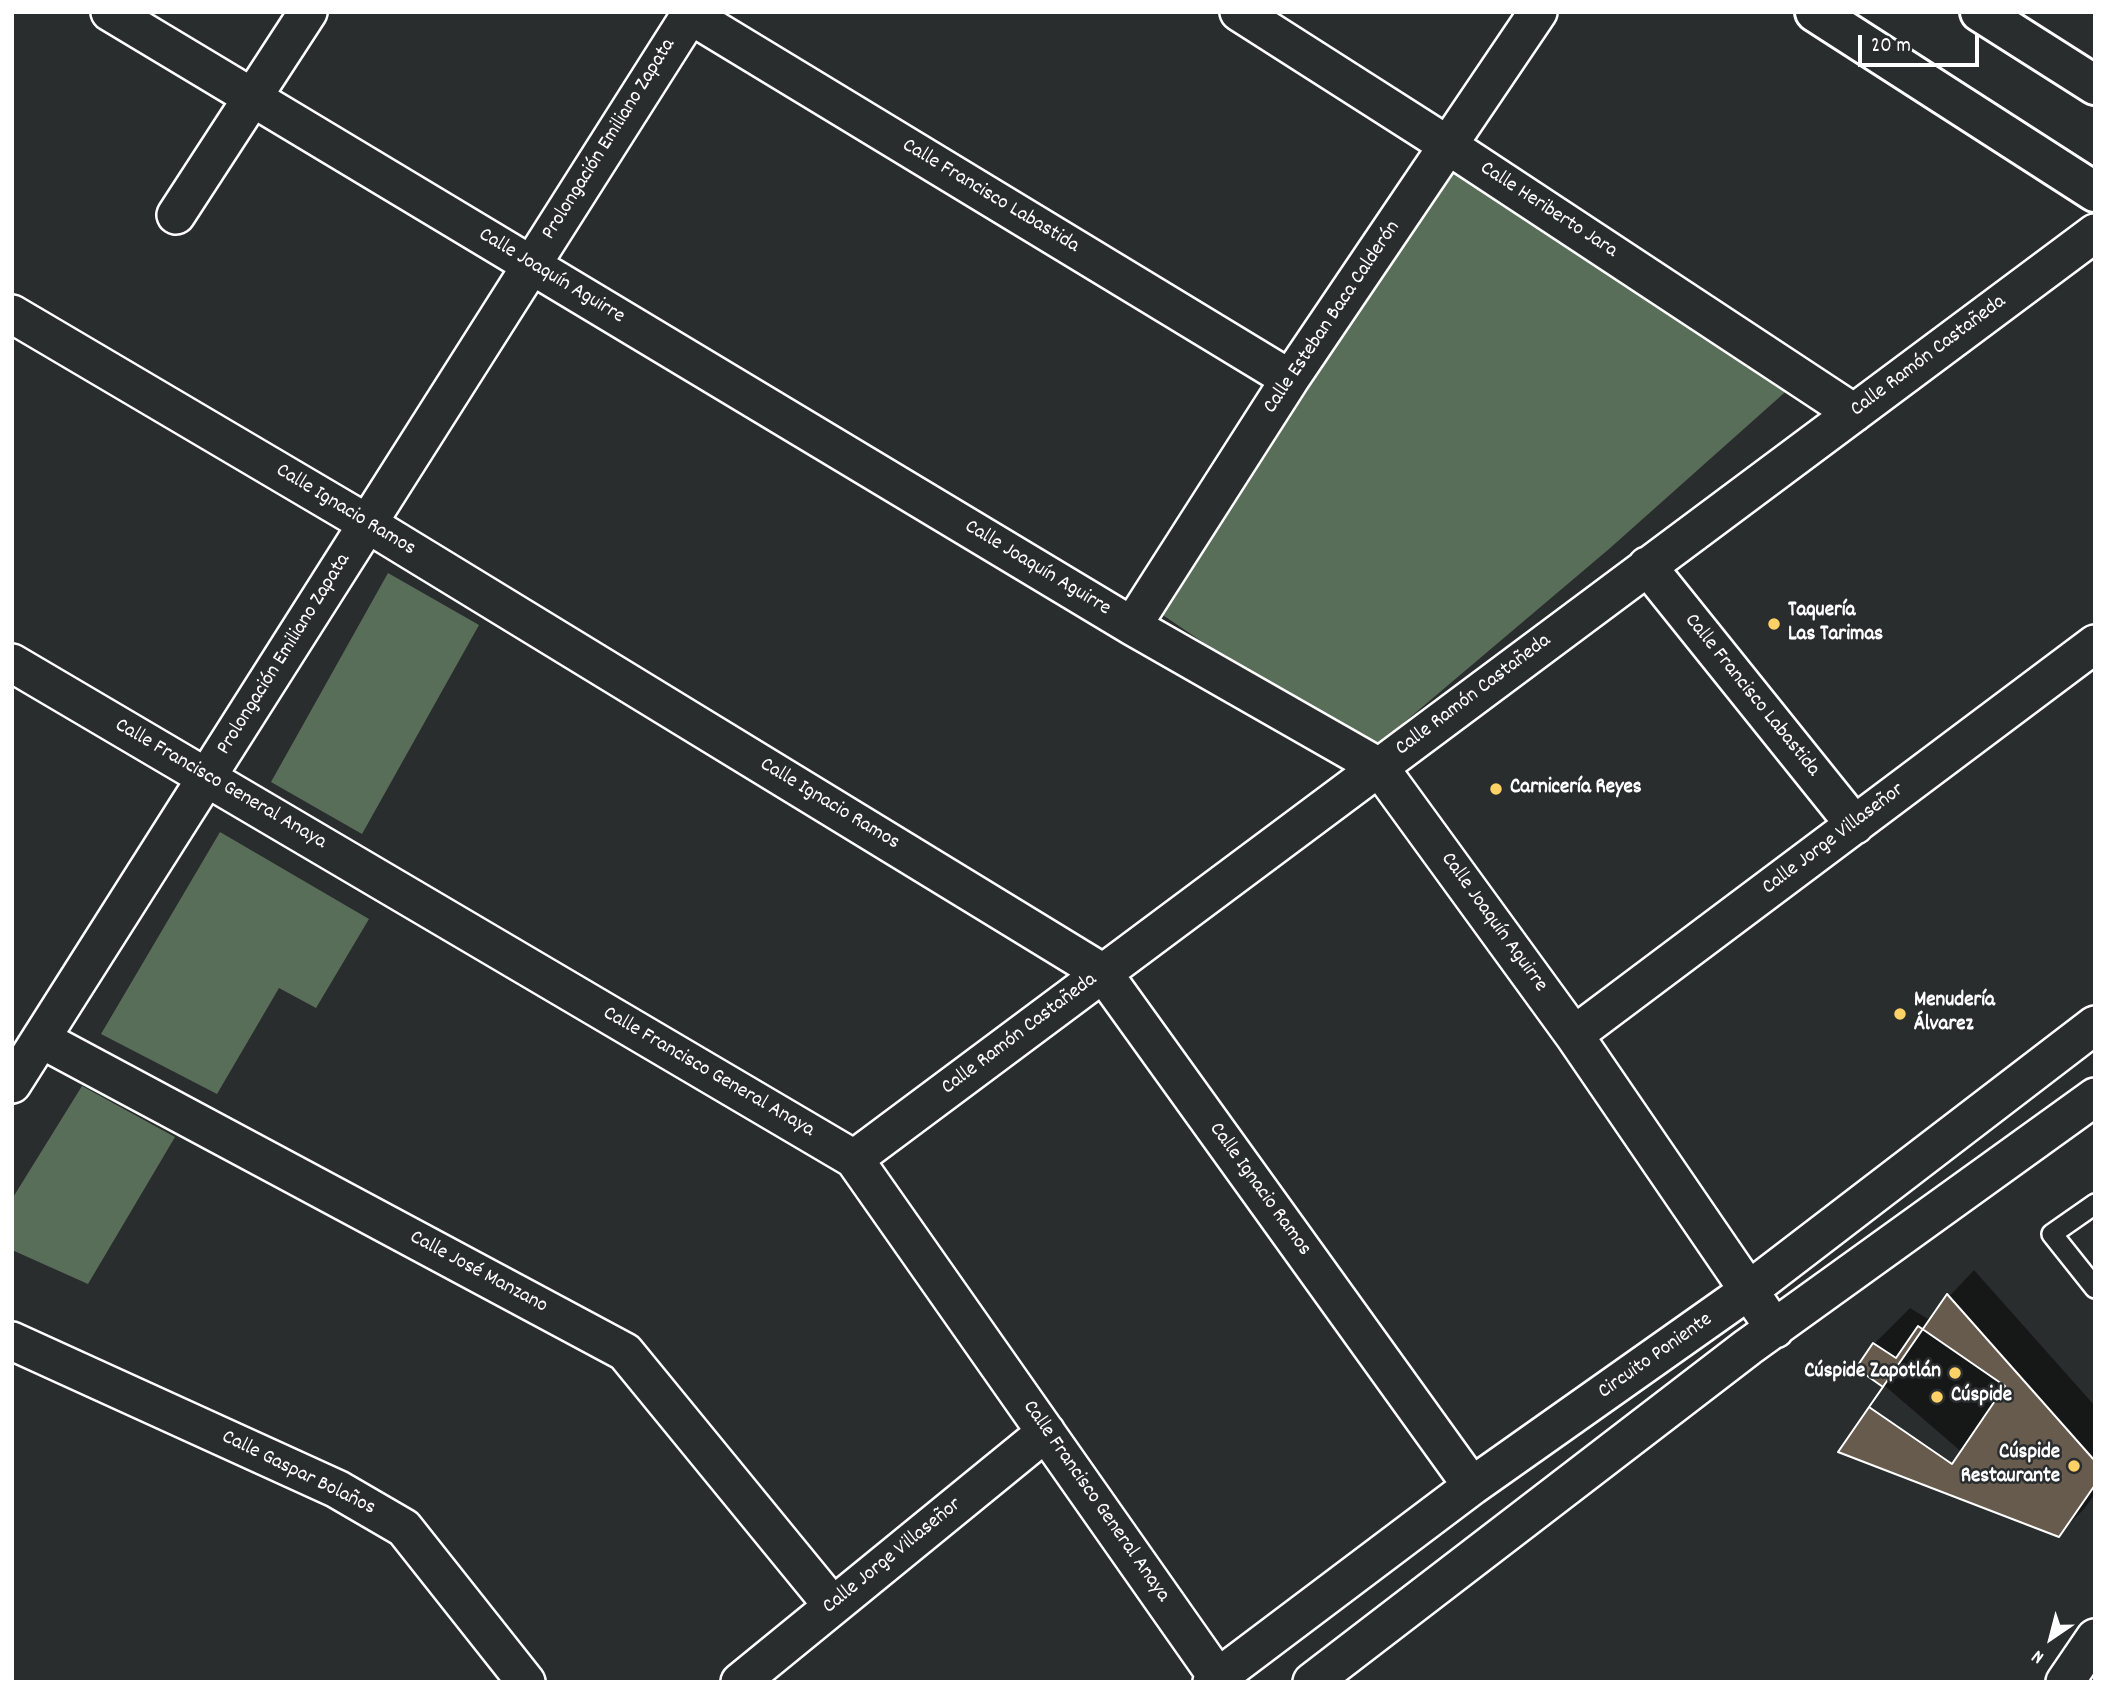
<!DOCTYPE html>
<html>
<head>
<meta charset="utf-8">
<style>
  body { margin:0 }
  #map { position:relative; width:2107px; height:1694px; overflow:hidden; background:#2a2d2e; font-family:Dekko,sans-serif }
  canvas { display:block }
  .frame { position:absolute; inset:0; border:14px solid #fff; pointer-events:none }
  .north { position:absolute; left:2016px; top:1603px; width:70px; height:70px; -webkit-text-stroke:5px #2a2d2e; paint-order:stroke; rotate:215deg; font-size:19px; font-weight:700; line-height:28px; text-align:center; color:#fff }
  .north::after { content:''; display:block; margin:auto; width:24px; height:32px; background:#fff; clip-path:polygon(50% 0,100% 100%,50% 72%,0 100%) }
  .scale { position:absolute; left:1858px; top:35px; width:121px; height:32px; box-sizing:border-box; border:4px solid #fff; border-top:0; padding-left:9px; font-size:21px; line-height:24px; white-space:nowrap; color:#fff; -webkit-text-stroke:5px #2a2d2e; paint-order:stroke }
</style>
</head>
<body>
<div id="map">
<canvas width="2107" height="1694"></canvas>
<div class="frame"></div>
<div class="north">N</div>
<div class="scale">20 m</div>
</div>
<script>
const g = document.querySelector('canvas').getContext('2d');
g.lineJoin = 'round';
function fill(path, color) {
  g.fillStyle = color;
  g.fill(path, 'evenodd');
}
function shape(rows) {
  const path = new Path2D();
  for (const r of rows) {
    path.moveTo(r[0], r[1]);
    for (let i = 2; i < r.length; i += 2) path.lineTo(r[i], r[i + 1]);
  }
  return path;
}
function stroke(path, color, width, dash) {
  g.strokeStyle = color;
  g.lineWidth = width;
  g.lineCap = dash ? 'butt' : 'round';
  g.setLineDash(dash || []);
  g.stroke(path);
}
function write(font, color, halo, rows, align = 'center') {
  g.font = font + ' Dekko,sans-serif';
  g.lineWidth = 5;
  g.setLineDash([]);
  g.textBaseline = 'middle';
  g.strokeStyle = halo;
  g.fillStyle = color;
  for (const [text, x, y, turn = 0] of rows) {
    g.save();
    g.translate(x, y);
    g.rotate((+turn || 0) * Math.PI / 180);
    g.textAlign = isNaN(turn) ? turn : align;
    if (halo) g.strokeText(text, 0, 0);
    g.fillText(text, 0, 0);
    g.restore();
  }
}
const green = shape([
  [1442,165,1792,386,1609,549,1362,758,1276,692,1151,607],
  [388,573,479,625,362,834,271,782],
  [220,832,369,919,316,1008,279,988,217,1094,101,1034],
  [82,1086,175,1137,88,1284,12,1250,12,1199]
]);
const shadow = shape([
  [1974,1270,2095,1406,2095,1494,2084,1509,2058,1535,1885,1386,1874,1344,1910,1308,1928,1319]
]);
const building = shape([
  [1947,1294,2095,1461,2095,1485,2059,1537,1838,1452,1947,1294],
  [1918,1326,2005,1386,1952,1464,1869,1407,1883,1387,1856,1368,1873,1343,1896,1358,1918,1326]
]);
const service = shape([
  [2095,1204,2052,1234,2095,1288]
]);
const minor = shape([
  [110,12,1132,626,1379,767,1574,1035,1775,1329],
  [1239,12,1449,146,1854,413],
  [690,15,1290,379],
  [176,215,308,12],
  [12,314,368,524,1103,973,1472,1486],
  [1647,566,1855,825],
  [1132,626,1290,379,1538,12],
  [12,663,854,1159,1221,1682],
  [1574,1035,2095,644],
  [41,1039,625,1352,833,1606],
  [12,1084,692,12],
  [854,1159,2095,233],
  [12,1341,337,1489,404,1528,526,1682],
  [740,1682,1046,1432],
  [1212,1682,1472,1486,1748,1291,2095,1025],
  [1312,1682,1748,1347,2095,1097],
  [2065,1682,2095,1638]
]);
const tertiary = shape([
  [1815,12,2095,192],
  [1980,12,2095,85]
]);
const markers = [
  [1774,624,7,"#ffd166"],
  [1496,789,7,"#ffd166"],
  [1900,1014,7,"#ffd166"],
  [1955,1373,7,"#ffd166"],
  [1937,1397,7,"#ffd166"],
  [2074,1466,7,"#ffd166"]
];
const streetNames = [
  ["Prolongación Emiliano Zapata",610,140,-58],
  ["Calle Francisco Labastida",990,197,31],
  ["Calle Heriberto Jara",1548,211,33],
  ["Calle Joaquín Aguirre",551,277,31],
  ["Calle Esteban Baca Calderón",1333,318,-56],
  ["Calle Ramón Castañeda",1929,357,-37],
  ["Calle Ignacio Ramos",345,511,31],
  ["Calle Joaquín Aguirre",1037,569,31],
  ["Prolongación Emiliano Zapata",285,655,-58],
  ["Calle Ramón Castañeda",1474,696,-37],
  ["Calle Francisco Labastida",1751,696,51],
  ["Calle Francisco General Anaya",220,785,30],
  ["Calle Ignacio Ramos",829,805,31],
  ["Calle Jorge Villaseñor",1834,840,-37],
  ["Calle Joaquín Aguirre",1493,923,54],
  ["Calle Ramón Castañeda",1020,1035,-37],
  ["Calle Francisco General Anaya",708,1073,30],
  ["Calle Ignacio Ramos",1259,1190,54],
  ["Calle José Manzano",478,1273,28],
  ["Circuito Poniente",1656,1357,-35],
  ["Calle Gaspar Bolaños",298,1474,26],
  ["Calle Francisco General Anaya",1095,1502,55],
  ["Calle Jorge Villaseñor",893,1557,-39]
];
const poiNames = [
  ["Taquería",1788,612],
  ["Las Tarimas",1788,636],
  ["Carnicería Reyes",1510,789],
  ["Menudería",1914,1002],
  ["Álvarez",1914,1026],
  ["Cúspide Zapotlán",1941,1373,"right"],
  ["Cúspide",1951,1397],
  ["Cúspide",2060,1454,"right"],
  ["Restaurante",2060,1478,"right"]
];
fill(green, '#596e59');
fill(shadow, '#0007');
fill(building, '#675b4e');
stroke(building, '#fff', 2);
stroke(service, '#fff', 24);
stroke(minor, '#fff', 42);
stroke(tertiary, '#fff', 44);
stroke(service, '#2a2d2e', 19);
stroke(minor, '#2a2d2e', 37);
stroke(tertiary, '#2a2d2e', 38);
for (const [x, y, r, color] of markers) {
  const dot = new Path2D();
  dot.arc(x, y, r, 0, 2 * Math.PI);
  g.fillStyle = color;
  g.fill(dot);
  stroke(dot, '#2a2d2e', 2.5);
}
write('21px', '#fff', '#2a2d2e', streetNames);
write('bold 21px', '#fff', '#2a2d2e', poiNames, 'left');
</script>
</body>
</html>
